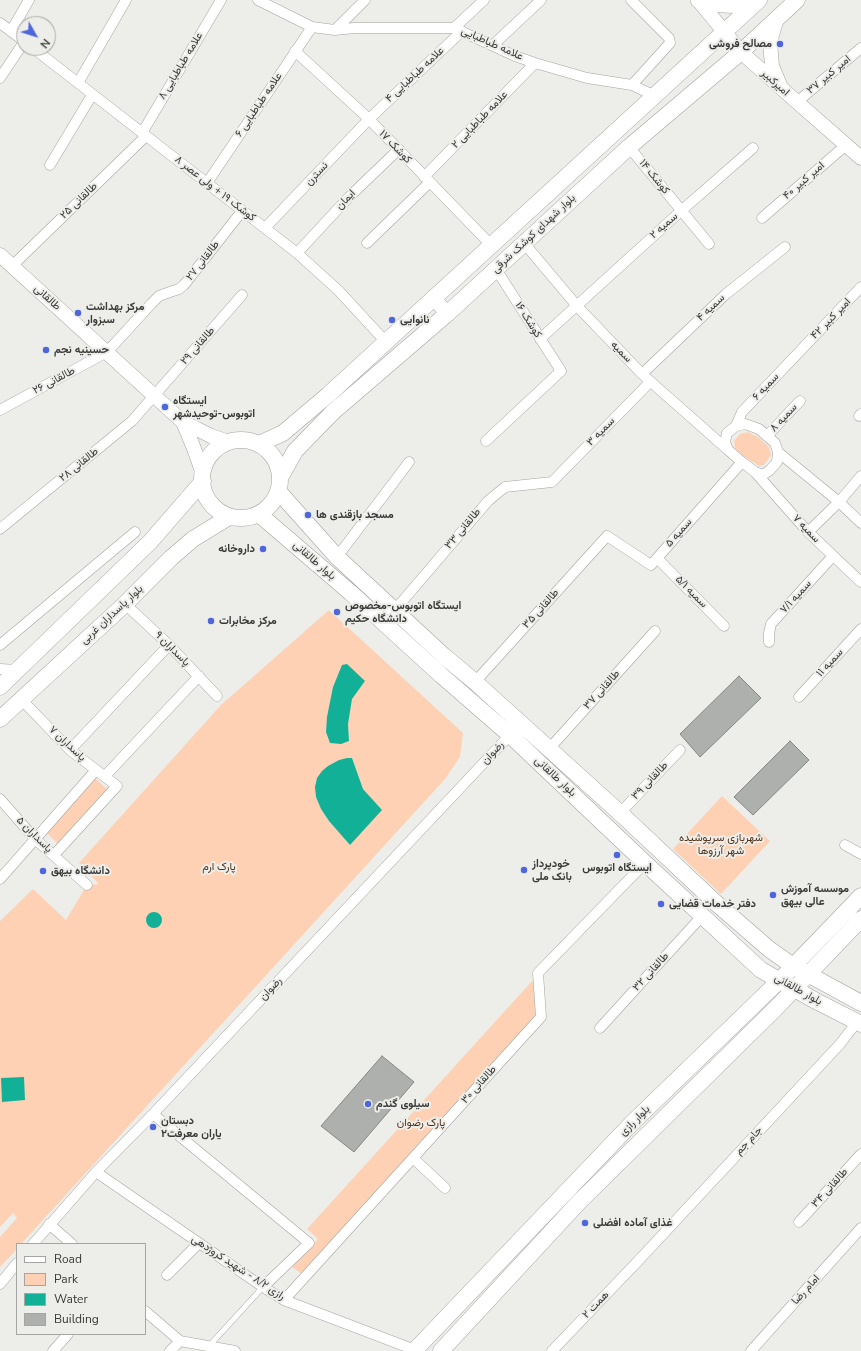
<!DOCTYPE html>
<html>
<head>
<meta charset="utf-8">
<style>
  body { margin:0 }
  #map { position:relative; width:861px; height:1351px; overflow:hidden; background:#edeeea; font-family:"Nunito Sans",sans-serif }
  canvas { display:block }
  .legend { position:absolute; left:16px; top:1243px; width:130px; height:92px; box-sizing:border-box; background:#edeeea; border:1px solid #a5a6a3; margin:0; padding:5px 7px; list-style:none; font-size:12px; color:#393a38 }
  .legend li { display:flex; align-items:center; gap:8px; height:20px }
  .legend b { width:20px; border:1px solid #a5a6a3 }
  .north { position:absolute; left:16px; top:16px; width:40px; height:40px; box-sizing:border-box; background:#edeeea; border:1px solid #a5a6a3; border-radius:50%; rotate:129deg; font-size:11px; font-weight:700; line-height:16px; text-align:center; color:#393a38 }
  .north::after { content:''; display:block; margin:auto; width:14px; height:18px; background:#4f66db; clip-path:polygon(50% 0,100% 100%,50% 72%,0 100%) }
</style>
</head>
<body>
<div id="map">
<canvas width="861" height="1351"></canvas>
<ul class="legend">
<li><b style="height:5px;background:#fff"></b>Road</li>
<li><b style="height:11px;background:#fed1b4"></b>Park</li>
<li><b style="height:11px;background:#13b098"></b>Water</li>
<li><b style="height:11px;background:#adb0ad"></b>Building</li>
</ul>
<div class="north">N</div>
</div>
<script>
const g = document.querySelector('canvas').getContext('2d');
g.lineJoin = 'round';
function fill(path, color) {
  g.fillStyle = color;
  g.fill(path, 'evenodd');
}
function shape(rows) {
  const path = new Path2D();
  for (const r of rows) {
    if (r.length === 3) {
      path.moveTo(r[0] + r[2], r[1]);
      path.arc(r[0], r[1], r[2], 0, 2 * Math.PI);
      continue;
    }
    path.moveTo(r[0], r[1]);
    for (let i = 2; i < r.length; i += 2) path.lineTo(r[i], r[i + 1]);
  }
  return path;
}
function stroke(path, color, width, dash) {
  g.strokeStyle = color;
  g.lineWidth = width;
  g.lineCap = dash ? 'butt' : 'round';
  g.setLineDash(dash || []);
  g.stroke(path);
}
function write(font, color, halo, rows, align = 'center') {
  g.font = font + ' "Nunito Sans",Vazirmatn,sans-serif';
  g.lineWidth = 4;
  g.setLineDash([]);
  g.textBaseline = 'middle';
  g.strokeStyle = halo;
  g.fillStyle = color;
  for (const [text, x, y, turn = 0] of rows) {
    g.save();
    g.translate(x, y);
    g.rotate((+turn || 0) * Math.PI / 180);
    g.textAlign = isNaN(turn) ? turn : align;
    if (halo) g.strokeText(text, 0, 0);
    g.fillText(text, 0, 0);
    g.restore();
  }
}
const green = shape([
  [748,432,758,437,769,447,771,455,764,465,759,466,745,457,735,448,734,441,740,434],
  [329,610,463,733,460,757,445,779,21,1244,17,1244,17,1249,0,1267,0,1237,17,1218,13,1213,0,1227,0,921,33,889,66,920,87,885,99,884,79,863,221,705],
  [343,665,364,681,352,698,348,724,349,741,333,687],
  [352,758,363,789,370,797,329,821,321,809,316,797,334,763,339,760],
  [95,778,109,791,59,845,45,831],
  [722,796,770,841,721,894,673,849],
  [533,980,536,1017,302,1274,292,1267,318,1239,307,1229]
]);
const water = shape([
  [347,664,365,681,352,699,348,724,349,741,341,744,330,743,326,732,327,717,333,687,342,665],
  [347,758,352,758,363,789,382,810,350,845,329,821,321,809,316,797,315,787,317,778,322,771,328,766,339,760],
  [154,920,8],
  [24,1077,25,1100,2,1102,1,1078]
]);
const building = shape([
  [739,676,761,698,700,757,680,734,739,676],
  [790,741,809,760,753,815,734,797,790,741],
  [382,1056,414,1082,354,1152,321,1126,382,1056]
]);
const service = shape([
  [209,1346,263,1287]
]);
const minor = shape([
  [258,0,312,27,335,30,354,28,454,28,515,56,535,63,587,78,632,85,655,96],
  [631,0,669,38,670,43,632,85],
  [0,23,24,41],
  [454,28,484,0],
  [335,30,365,0],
  [11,31,29,0],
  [493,45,541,0],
  [33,48,297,253,338,290,386,342],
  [295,51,369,119,492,246],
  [0,78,24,42],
  [78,83,126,0],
  [797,102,861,48],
  [142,133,221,0],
  [629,147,709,244],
  [50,165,92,95],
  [424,177,535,63],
  [207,183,312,27],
  [762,218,846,145],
  [265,228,369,119,462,31],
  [367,243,430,182],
  [524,243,577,306,642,374,728,450],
  [297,253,349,197,399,149],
  [12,266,146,136],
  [540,339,681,211,753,148],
  [642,374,726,294,785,247],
  [0,410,107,352,151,304,159,296,167,293,179,289,184,285,242,211],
  [859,416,861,414],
  [745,424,759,429,775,443,778,452,777,462,770,470,763,475,755,472,742,462,728,450,725,442,727,433,736,426,745,424],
  [736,426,742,412,861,287],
  [767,436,800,401],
  [486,441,561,371,496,269],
  [778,452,839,502,861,523],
  [755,472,808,532,861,582],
  [0,529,132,421,242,295],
  [808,532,839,502,861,476],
  [337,557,409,462],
  [657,558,724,626],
  [125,604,169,645,217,696],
  [394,611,488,501,505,487,552,482,650,382],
  [769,642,769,633,771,624,833,556],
  [0,645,135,532],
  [0,669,18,670],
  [475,682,607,536,651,565,742,462],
  [799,697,861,629],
  [21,699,70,750,117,786,54,855],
  [549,749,655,631],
  [70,750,169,645],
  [105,776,199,676],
  [0,799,36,840,87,885],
  [620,813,680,750],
  [845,845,861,854],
  [0,879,96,770],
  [600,1028,702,916],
  [153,1114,309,1243,263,1287],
  [413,1158,445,1188],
  [96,1172,263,1287,284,1300,415,1350],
  [799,1222,861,1154],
  [49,1224,72,1244],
  [33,1244,96,1172,153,1114,510,735],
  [167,1275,199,1243],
  [0,1284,17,1263],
  [284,1300,541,1017,538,973,645,863],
  [145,1311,180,1341,235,1351],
  [53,1351,68,1334],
  [170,1351,180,1341],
  [552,1351,639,1260,840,1044,857,1022],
  [751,1351,861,1228]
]);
const secondary = shape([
  [698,0,741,52,797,102,861,158],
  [698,1,715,5,733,6,754,0],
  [777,18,770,42,772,66,780,85],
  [0,255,183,422],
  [434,298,447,314],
  [202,471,193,446,183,422,211,436,229,442]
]);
const primary = shape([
  [241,479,39],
  [259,444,283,433,328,395,759,0],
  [281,476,295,451,333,412,447,314,629,147,741,52,797,0],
  [279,492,337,557,444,656,475,682,620,813,716,903,769,949,793,966,861,1003],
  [260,515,351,593,441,675,510,735,645,863,761,970,816,1001,861,1024],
  [0,687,150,542,203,481],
  [0,719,125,604,171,558,193,539,229,517],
  [414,1351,632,1123,779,981,861,896],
  [441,1351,579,1202,776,1008,861,919]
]);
const markers = [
  [780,44,4,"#4f66db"],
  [78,313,4,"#4f66db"],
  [392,320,4,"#4f66db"],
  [46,350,4,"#4f66db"],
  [165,407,4,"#4f66db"],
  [308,515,4,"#4f66db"],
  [263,549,4,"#4f66db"],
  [337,612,4,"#4f66db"],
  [211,621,4,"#4f66db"],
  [617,855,4,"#4f66db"],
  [524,870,4,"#4f66db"],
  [43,871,4,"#4f66db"],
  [773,895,4,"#4f66db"],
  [661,904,4,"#4f66db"],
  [368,1104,4,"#4f66db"],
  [153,1127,4,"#4f66db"],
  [585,1223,4,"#4f66db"]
];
const streetNames = [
  ["علامه طباطبایی",492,44,24],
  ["علامه طباطبایی ۸",181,66,-59],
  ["علامه طباطبایی ۴",415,75,-43],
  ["امیر کبیر ۳۷",829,75,-40],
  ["امیرکبیر",775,83,42],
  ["علامه طباطبایی ۶",259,105,-56],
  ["علامه طباطبایی ۲",480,120,-46],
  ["کوشک ۱۷",395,147,46],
  ["نسترن",317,174,-47],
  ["کوشک ۱۴",654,177,51],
  ["امیر کبیر ۴۰",804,181,-41],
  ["کوشک ۱۹ + ولی عصر ۸",215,189,38],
  ["ایمان",346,200,-46],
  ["طالقانی ۲۵",79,201,-44],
  ["سمیه ۲",664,226,-42],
  ["بلوار شهدای کوشک شرقی",534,234,-43],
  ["طالقانی ۲۷",203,261,-52],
  ["طالقانی",47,298,42],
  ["سمیه ۴",711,308,-43],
  ["امیر کبیر ۴۲",831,319,-46],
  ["کوشک ۱۶",528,320,58],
  ["طالقانی ۲۹",198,346,-49],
  ["سمیه",621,352,46],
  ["طالقانی ۲۶",54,381,-28],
  ["سمیه ۶",766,387,-47],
  ["سمیه ۸",784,418,-47],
  ["سمیه ۳",601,432,-46],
  ["طالقانی ۲۸",79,465,-39],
  ["طالقانی ۳۳",463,529,-50],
  ["سمیه ۷",806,529,46],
  ["سمیه ۵",679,533,-49],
  ["بلوار طالقانی",314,561,41],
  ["سمیه ۵/۱",691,592,45],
  ["سمیه ۷/۱",796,597,-48],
  ["طالقانی ۳۵",541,609,-48],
  ["بلوار پاسداران غربی",112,615,-43],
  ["پاسداران ۹",172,649,45],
  ["سمیه ۱۱",830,663,-47],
  ["طالقانی ۳۷",602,690,-48],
  ["پاسداران ۷",67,744,43],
  ["رضوان",493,753,-47],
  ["بلوار طالقانی",555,777,43],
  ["طالقانی ۳۹",650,781,-47],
  ["پاسداران ۵",34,835,45],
  ["طالقانی ۳۲",651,972,-48],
  ["رضوان",271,989,-47],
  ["بلوار طالقانی",798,990,29],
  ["طالقانی ۳۰",479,1085,-48],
  ["بلوار رازی",635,1121,-45],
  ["جام جم",749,1141,-47],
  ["طالقانی ۳۴",830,1188,-48],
  ["رازی ۸/۲ - شهید کروژدهی",238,1268,33],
  ["امام رضا",806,1290,-48],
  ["همت ۲",596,1305,-46]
];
const poiNames = [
  ["مصالح فروشی",772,44,"right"],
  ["مرکز بهداشت",86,307],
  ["سبزوار",86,320],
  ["نانوایی",400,320],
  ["حسینیه نجم",54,350],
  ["ایستگاه",173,401],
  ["اتوبوس-توحیدشهر",173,414],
  ["مسجد بازقندی ها",316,515],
  ["داروخانه",255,549,"right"],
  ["ایستگاه اتوبوس-مخصوص",345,606],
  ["دانشگاه حکیم",345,619],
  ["مرکز مخابرات",219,621],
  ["خودپرداز",532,864],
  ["بانک ملی",532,877],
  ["ایستگاه اتوبوس",617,868,"center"],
  ["دانشگاه بیهق",51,871],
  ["موسسه آموزش",781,889],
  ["عالی بیهق",781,902],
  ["دفتر خدمات قضایی",669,904],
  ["سیلوی گندم",376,1104],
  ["دبستان",161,1121],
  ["یاران معرفت۲",161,1134],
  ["غذای آماده افضلی",593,1223]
];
const parkNames = [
  ["شهربازی سرپوشیده",721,838],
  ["شهر آرزوها",721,851],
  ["پارک ارم",219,867],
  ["پارک رضوان",421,1123]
];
fill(green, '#fed1b4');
fill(water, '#13b098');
fill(building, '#adb0ad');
stroke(building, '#838783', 1);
stroke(service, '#a2a39e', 6);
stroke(minor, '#a2a39e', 11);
stroke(secondary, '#a2a39e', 15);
stroke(primary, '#a2a39e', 17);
stroke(service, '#fff', 5);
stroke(minor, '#fff', 10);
stroke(secondary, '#fff', 14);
stroke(primary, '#fff', 16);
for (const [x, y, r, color] of markers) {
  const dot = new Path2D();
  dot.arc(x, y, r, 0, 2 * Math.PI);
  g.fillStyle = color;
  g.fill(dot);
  stroke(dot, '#edeeea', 1.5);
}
write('11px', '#393a38', '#edeeea', streetNames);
write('bold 11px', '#393a38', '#edeeea', poiNames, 'left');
write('11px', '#533119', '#edeeea', parkNames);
</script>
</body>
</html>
